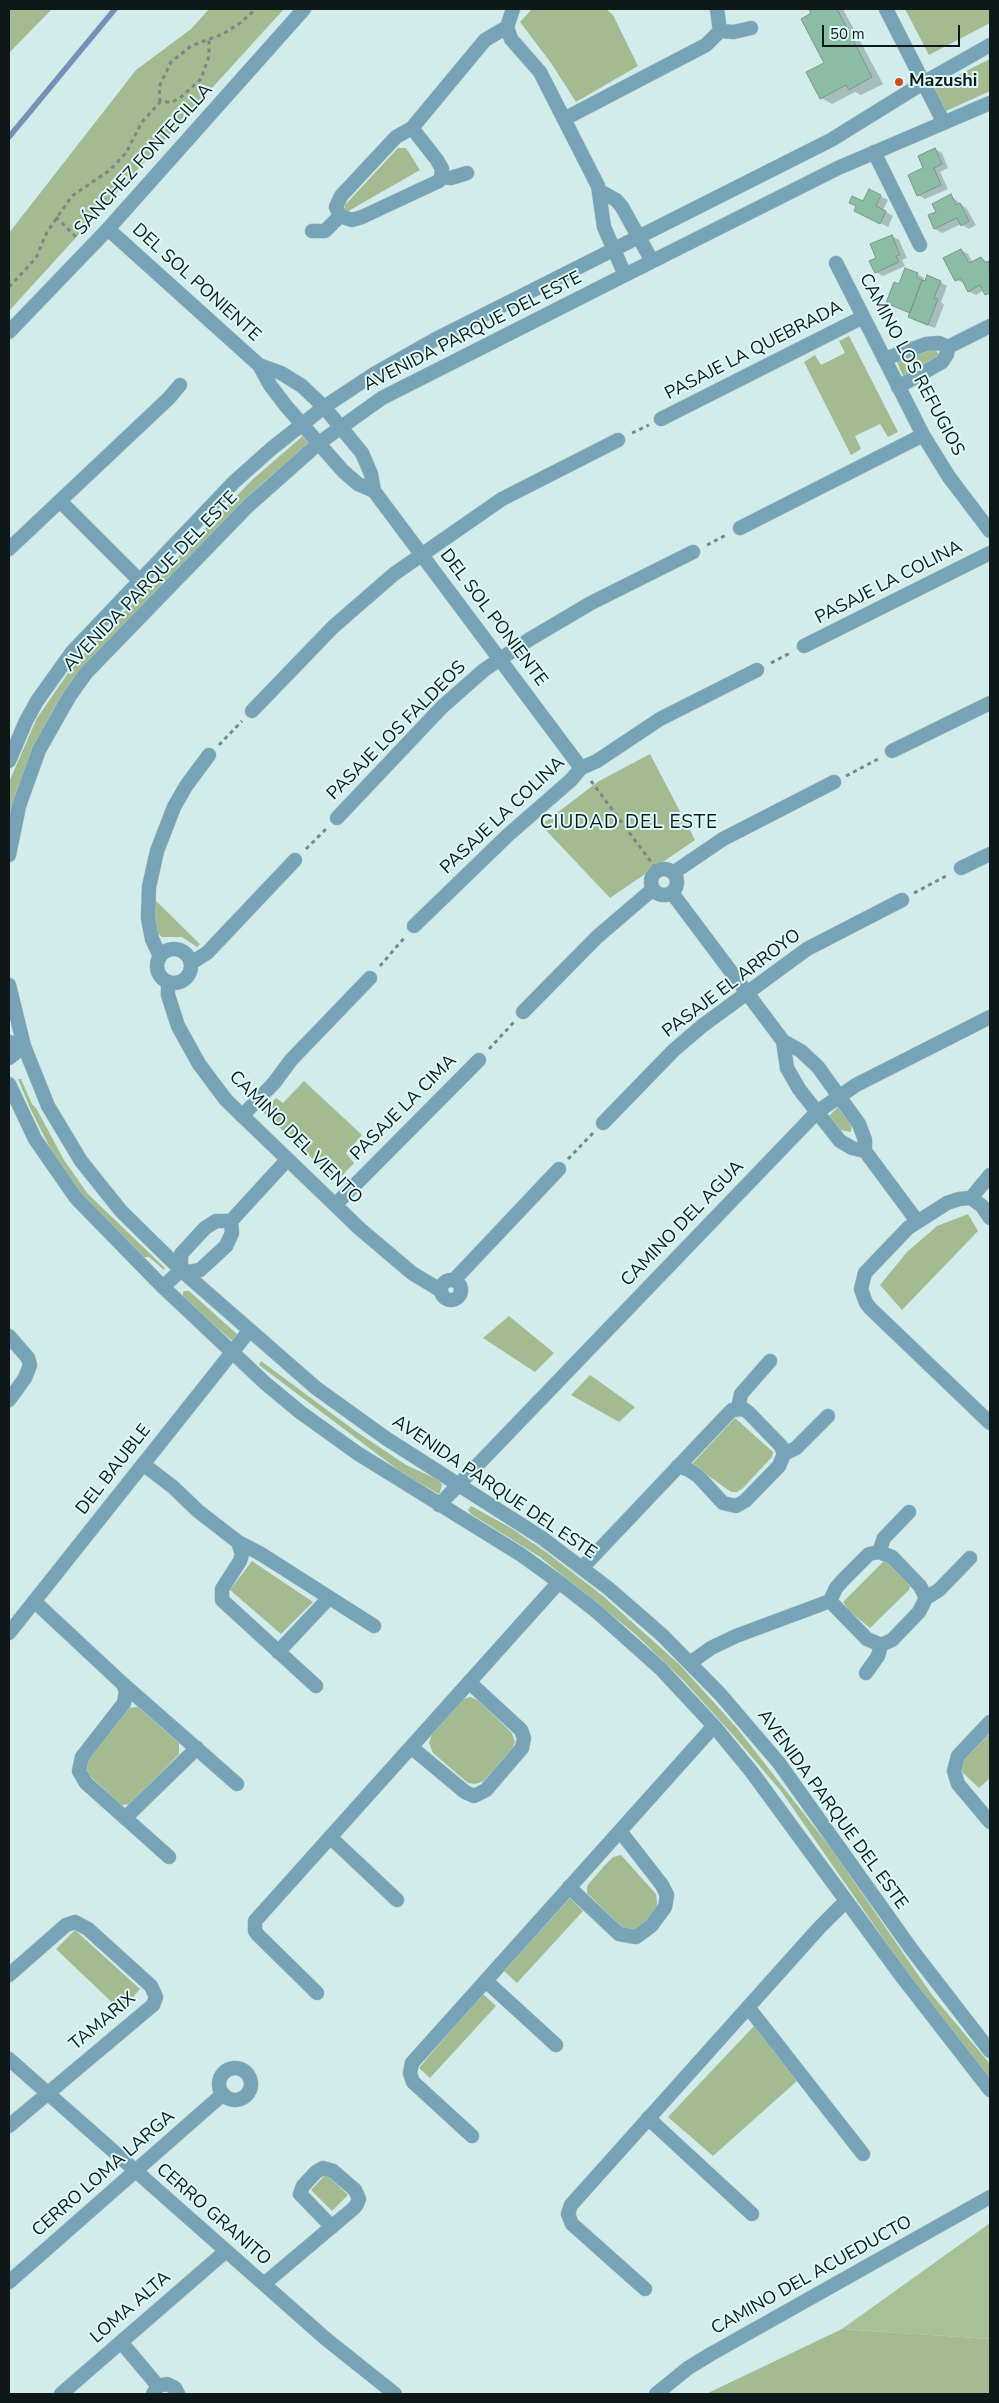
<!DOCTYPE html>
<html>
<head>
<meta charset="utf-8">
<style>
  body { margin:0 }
  #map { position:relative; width:999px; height:2403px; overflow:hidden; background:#d1eceb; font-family:"Nunito Sans",sans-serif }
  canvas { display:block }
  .frame { position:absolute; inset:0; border:10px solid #0f1818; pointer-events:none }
  .scale { position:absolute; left:822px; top:25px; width:138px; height:22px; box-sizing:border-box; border:2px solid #0f1818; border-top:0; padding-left:6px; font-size:15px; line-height:18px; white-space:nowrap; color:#0f1818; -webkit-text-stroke:4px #def9f9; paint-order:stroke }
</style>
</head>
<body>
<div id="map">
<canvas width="999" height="2403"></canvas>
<div class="frame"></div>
<div class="scale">50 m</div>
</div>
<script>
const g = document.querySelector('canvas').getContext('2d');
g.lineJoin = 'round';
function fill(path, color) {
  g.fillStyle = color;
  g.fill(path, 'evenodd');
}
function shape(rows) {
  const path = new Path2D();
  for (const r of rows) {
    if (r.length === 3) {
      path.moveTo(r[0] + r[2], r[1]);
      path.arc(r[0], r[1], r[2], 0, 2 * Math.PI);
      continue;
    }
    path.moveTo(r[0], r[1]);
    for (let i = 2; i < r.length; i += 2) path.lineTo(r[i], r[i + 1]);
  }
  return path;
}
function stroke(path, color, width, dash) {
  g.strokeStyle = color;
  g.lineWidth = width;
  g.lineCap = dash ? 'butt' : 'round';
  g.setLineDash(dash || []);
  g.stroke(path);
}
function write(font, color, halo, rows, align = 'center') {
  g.font = font + ' "Nunito Sans",sans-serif';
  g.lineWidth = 4;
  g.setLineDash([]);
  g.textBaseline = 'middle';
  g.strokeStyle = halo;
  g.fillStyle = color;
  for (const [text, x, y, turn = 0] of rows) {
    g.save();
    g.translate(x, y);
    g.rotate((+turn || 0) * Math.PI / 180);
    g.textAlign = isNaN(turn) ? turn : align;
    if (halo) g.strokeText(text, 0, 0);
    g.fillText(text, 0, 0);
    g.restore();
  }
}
const green = shape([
  [9,9,52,9,9,53],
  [209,9,284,9,9,311,9,233,136,70,191,29],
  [532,9,606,9,613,15,638,66,576,102,551,63,520,22],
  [905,9,990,9,990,23,929,55],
  [990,59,990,91,944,112,932,88],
  [398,148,406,148,420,170,345,213,345,205],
  [849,336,898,432,888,437,880,424,855,436,861,449,851,455,804,362,815,355,821,365,845,353,839,341],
  [926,349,936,350,939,355,935,361,905,380,896,360],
  [305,434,311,441,258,487,83,666,53,710,34,745,14,804,9,835,9,782,37,718,75,663,252,480],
  [650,754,695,840,610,898,541,825,599,781],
  [155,900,200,944,197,947,182,937,162,937,155,931],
  [18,1079,21,1079,32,1104,36,1108,64,1160,88,1194,165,1268,164,1270,149,1257,143,1257,83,1198,58,1164,31,1110],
  [304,1081,362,1135,346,1153,354,1163,339,1179,329,1174,263,1112,276,1098,283,1103],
  [838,1107,852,1122,851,1132,840,1130,828,1117],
  [968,1214,978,1231,902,1310,880,1285,907,1252,937,1226],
  [185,1291,189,1291,238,1335,234,1342,183,1299,183,1292],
  [509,1316,554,1353,535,1372,483,1338],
  [261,1361,354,1430,406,1465,439,1480,442,1485,440,1492,439,1494,401,1472,259,1365],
  [590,1375,635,1407,619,1422,571,1395],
  [735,1418,773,1452,772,1457,743,1488,737,1492,731,1492,692,1464],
  [471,1506,511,1528,546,1552,603,1596,680,1665,737,1728,833,1851,932,1995,990,2064,990,2080,926,2000,781,1791,733,1735,683,1680,634,1633,540,1557,471,1514,468,1510],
  [252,1561,313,1602,281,1634,230,1590],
  [883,1562,890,1562,910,1586,909,1590,870,1628,848,1610,843,1602],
  [470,1697,478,1700,512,1733,515,1742,511,1751,484,1781,475,1784,468,1783,433,1753,429,1743,432,1734,463,1699],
  [138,1707,179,1743,179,1754,130,1804,121,1805,89,1775,85,1764,128,1708],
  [990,1732,990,1778,979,1788,962,1772,961,1758],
  [621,1855,656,1894,657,1903,657,1911,639,1929,628,1933,587,1893,587,1886,604,1866,613,1857],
  [570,1898,583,1911,517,1983,504,1971],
  [75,1930,140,1989,121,2011,56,1949],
  [482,1993,496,2006,430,2078,419,2068],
  [754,2026,797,2081,713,2156,668,2117],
  [326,2174,348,2195,332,2211,311,2190],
  [842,2329,990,2339,990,2394,706,2394]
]);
const forest = shape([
  [990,2223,990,2339,842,2329]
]);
const shadow = shape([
  [810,9,843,9,883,84,861,95,855,92,832,104,821,98,826,63],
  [935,149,942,153,948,168,940,172,948,189,925,199,918,195,925,169],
  [869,190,888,200,883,210,893,216,888,227,861,213],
  [951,196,967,209,976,225,969,229,961,224,942,233,935,229,929,216,938,212],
  [892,236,899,240,907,258,902,260,905,266,883,276,876,272,877,259],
  [961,250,968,254,973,263,981,258,990,263,990,296,984,290,976,295,968,291,965,283,956,280],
  [917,274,924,278,923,282,940,282,947,286,941,302,944,305,935,328,916,321,909,317,911,313,887,303,900,286]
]);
const stream = shape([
  [9,137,115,9]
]);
const building = shape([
  [809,9,837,9,872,77,849,90,846,85,820,99,806,72,824,63,801,19,811,13,809,9],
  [935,148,942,164,934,168,941,185,917,196,908,175,923,168,918,156,935,148],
  [869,189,881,195,876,206,886,211,880,224,854,211,856,206,849,203,852,196,863,201,869,189],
  [951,194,956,205,960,203,969,221,961,226,957,218,934,229,928,215,936,212,932,204,951,194],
  [892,235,900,255,896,256,899,262,875,273,869,261,876,258,870,244,892,235],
  [961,249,969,263,981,257,985,263,989,261,990,293,985,295,980,285,968,292,961,278,955,281,943,258,961,249],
  [905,268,918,273,916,277,922,280,910,313,886,303,894,282,899,284,905,268],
  [927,275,941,281,934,298,938,299,928,325,908,317,922,280,925,281,927,275]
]);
const path = shape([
  [160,102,159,87,171,62,191,46,223,34,240,23,256,9],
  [56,217,78,239],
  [9,287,36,258,47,232,72,196,110,170,126,153,142,122,160,102,172,102,181,97,201,79,209,56,209,39],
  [632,433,649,425],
  [707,545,728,534],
  [771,663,792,652],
  [219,745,242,721],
  [846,776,880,758],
  [591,781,657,870],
  [306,849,326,829],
  [914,893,948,875],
  [380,966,405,937],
  [489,1049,514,1022],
  [568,1159,593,1133]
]);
const minor = shape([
  [513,9,507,27,511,39,540,72,598,186,604,227,625,275],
  [717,9,720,31],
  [886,9,944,123],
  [720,31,734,32,751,28],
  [564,119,706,45,720,31],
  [412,128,437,160,442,169,441,177],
  [874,152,920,245],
  [441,177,451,178,467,173],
  [600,191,616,200,622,207,652,261],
  [340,216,336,207,341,196,396,137,412,128,485,40,507,27],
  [340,216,352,220,362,217,439,181,441,177],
  [108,229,259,365,281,373,302,386,324,407,362,453,371,474,374,491,581,768],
  [312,231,325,231,340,216],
  [836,263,923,435,949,477,990,531],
  [948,347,990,326],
  [884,359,926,344,939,343,948,347],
  [259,365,270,385,286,406,343,471,358,484,374,491],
  [898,387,942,362,947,354,948,347],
  [661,419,863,317],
  [60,501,139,580],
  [740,528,923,435],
  [9,549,169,398,180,385],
  [804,646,990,553],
  [252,711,333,627,394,574,502,499,618,440],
  [892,751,990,703],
  [9,761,26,721,37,701,72,652,234,482,271,449,324,407,374,374,434,340,831,140,923,83,990,45],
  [337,818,442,707,484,670,530,639,591,603,693,552],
  [9,855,19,806,39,750,69,697,86,673,248,506,319,443,382,398,625,275,838,168,990,103],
  [961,868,990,854],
  [664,882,13],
  [673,873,723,839,834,782],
  [672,893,783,1041,801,1051,818,1067,859,1124,865,1140,865,1151,917,1221],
  [414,926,508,835,571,780,581,768,597,761,660,719,757,670],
  [174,966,17],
  [160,956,152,939,148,918,149,887,157,851,174,807,186,786,209,755],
  [191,963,207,953,295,860],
  [168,982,168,995,178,1026,199,1064,226,1100,360,1229,412,1273,440,1290],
  [9,985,24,1046,48,1106,81,1161,121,1211,181,1270,316,1388,387,1439,542,1538,608,1588,662,1635,720,1694,779,1763,912,1950,990,2051],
  [523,1012,597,937,653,889],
  [783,1041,787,1068,799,1089,840,1141,852,1148,865,1151],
  [9,1042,24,1046],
  [9,1058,24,1046],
  [9,1084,35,1139,76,1198,163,1287,265,1383,300,1412,357,1453,520,1554,559,1582,596,1611,661,1669,714,1726,751,1771,903,1978,990,2090],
  [242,1116,274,1083,291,1060,370,978],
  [603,1123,674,1050,702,1026,807,949,902,900],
  [971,1198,959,1199,947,1203,908,1228,865,1273,861,1289,866,1303,871,1309,990,1423],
  [971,1198,990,1175],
  [971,1198,982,1206,990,1218],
  [335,1205,479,1060],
  [181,1270,188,1272,200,1270,226,1246,232,1233,231,1221,287,1160],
  [181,1270,181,1254,205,1228,216,1221,231,1221],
  [451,1290,10],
  [454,1280,559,1169],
  [163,1287,181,1270],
  [9,1336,28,1358,30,1365,25,1378,9,1400],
  [738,1408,741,1394,770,1361],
  [784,1454,796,1448,828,1416],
  [143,1464,173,1487,198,1511,238,1542,261,1554,374,1626],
  [439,1505,817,1112,856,1085,990,1017],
  [238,1542,242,1554,240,1561,222,1589,222,1600,316,1686],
  [879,1552,892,1557,920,1586,926,1598,919,1612,892,1640,881,1645,867,1639,830,1601,836,1588,844,1579,869,1554,879,1552],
  [879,1552,884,1538,909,1512],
  [582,1568,728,1414,732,1410,744,1409,749,1413,781,1446,784,1454,779,1466,745,1501,736,1506,723,1503,698,1476,689,1470,678,1466],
  [926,1598,939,1590,970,1558],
  [34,1601,123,1684,237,1784],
  [9,1633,249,1331],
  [278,1652,328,1599],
  [690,1663,711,1648,736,1636,830,1601],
  [866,1673,878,1656,881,1645],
  [123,1684,126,1691,124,1703,82,1757,79,1771,86,1783,169,1857],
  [990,1722,958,1756,954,1771,958,1784,990,1822],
  [411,1747,465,1792,474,1796,486,1790,522,1748,524,1738,521,1730,469,1682],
  [125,1818,197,1748],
  [330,1837,397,1900],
  [569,1887,619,1934,636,1937,651,1926,665,1907,667,1895,662,1885,620,1831],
  [9,1975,66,1925,75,1922,88,1929,151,1986,156,1997,153,2005,9,2126],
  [486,1981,556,2045],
  [317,1993,258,1935,255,1931,255,1921,559,1582],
  [748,2007,863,2154],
  [9,2059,326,2339,395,2394],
  [235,2084,16],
  [648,2118,752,2214],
  [472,2136,413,2082,410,2073,412,2063,714,1726],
  [9,2282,223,2094],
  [264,2284,354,2208,357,2204,359,2199,355,2190,333,2171,323,2168,316,2172,303,2186,300,2194,332,2227],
  [645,2289,572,2224,568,2214,571,2205,819,1928,846,1901],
  [121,2342,158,2386],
  [61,2394,226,2251],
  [153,2394,158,2386,167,2384,175,2388,178,2394],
  [656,2394,688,2368,711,2354,990,2197]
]);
const tertiary = shape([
  [9,332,108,229,304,9]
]);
const markers = [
  [899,82,5,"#d44c1e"]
];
const poiNames = [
  ["Mazushi",909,82]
];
const streetNames = [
  ["SÁNCHEZ FONTECILLA",144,160,-48],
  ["DEL SOL PONIENTE",196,283,42],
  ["AVENIDA PARQUE DEL ESTE",473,332,-27],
  ["PASAJE LA QUEBRADA",754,351,-27],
  ["CAMINO LOS REFUGIOS",911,365,62],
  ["AVENIDA PARQUE DEL ESTE",151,582,-46],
  ["PASAJE LA COLINA",889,583,-27],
  ["DEL SOL PONIENTE",493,618,53],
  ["PASAJE LOS FALDEOS",397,731,-45],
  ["PASAJE LA COLINA",503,816,-43],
  ["PASAJE EL ARROYO",732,984,-37],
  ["PASAJE LA CIMA",404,1108,-45],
  ["CAMINO DEL VIENTO",295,1138,45],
  ["CAMINO DEL AGUA",683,1224,-46],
  ["DEL BAUBLE",114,1470,-52],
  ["AVENIDA PARQUE DEL ESTE",494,1488,34],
  ["AVENIDA PARQUE DEL ESTE",832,1810,54],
  ["TAMARIX",103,2022,-40],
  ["CERRO LOMA LARGA",104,2174,-41],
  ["CERRO GRANITO",213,2215,41],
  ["CAMINO DEL ACUEDUCTO",812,2276,-29],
  ["LOMA ALTA",131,2308,-41]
];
const neighbourhoodNames = [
  ["CIUDAD DEL ESTE",629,823]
];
fill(green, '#a4bb92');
fill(forest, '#a8c095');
fill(shadow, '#0003');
stroke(stream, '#7690b6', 5.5);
fill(building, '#8abda4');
stroke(building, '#7f9489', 1);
stroke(minor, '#aec6c5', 15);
stroke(tertiary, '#aec6c5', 15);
stroke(path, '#768988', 3, [4, 4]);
stroke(minor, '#76a3b6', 14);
stroke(tertiary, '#76a3b6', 14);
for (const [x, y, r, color] of markers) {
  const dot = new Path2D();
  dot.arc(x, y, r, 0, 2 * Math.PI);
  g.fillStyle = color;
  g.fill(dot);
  stroke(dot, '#def9f9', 2);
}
write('bold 18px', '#0f1818', '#def9f9', poiNames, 'left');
write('18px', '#0f1818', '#def9f9', streetNames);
g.letterSpacing = '1px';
write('19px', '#0f1818', '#def9f9', neighbourhoodNames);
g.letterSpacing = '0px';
</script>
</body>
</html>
